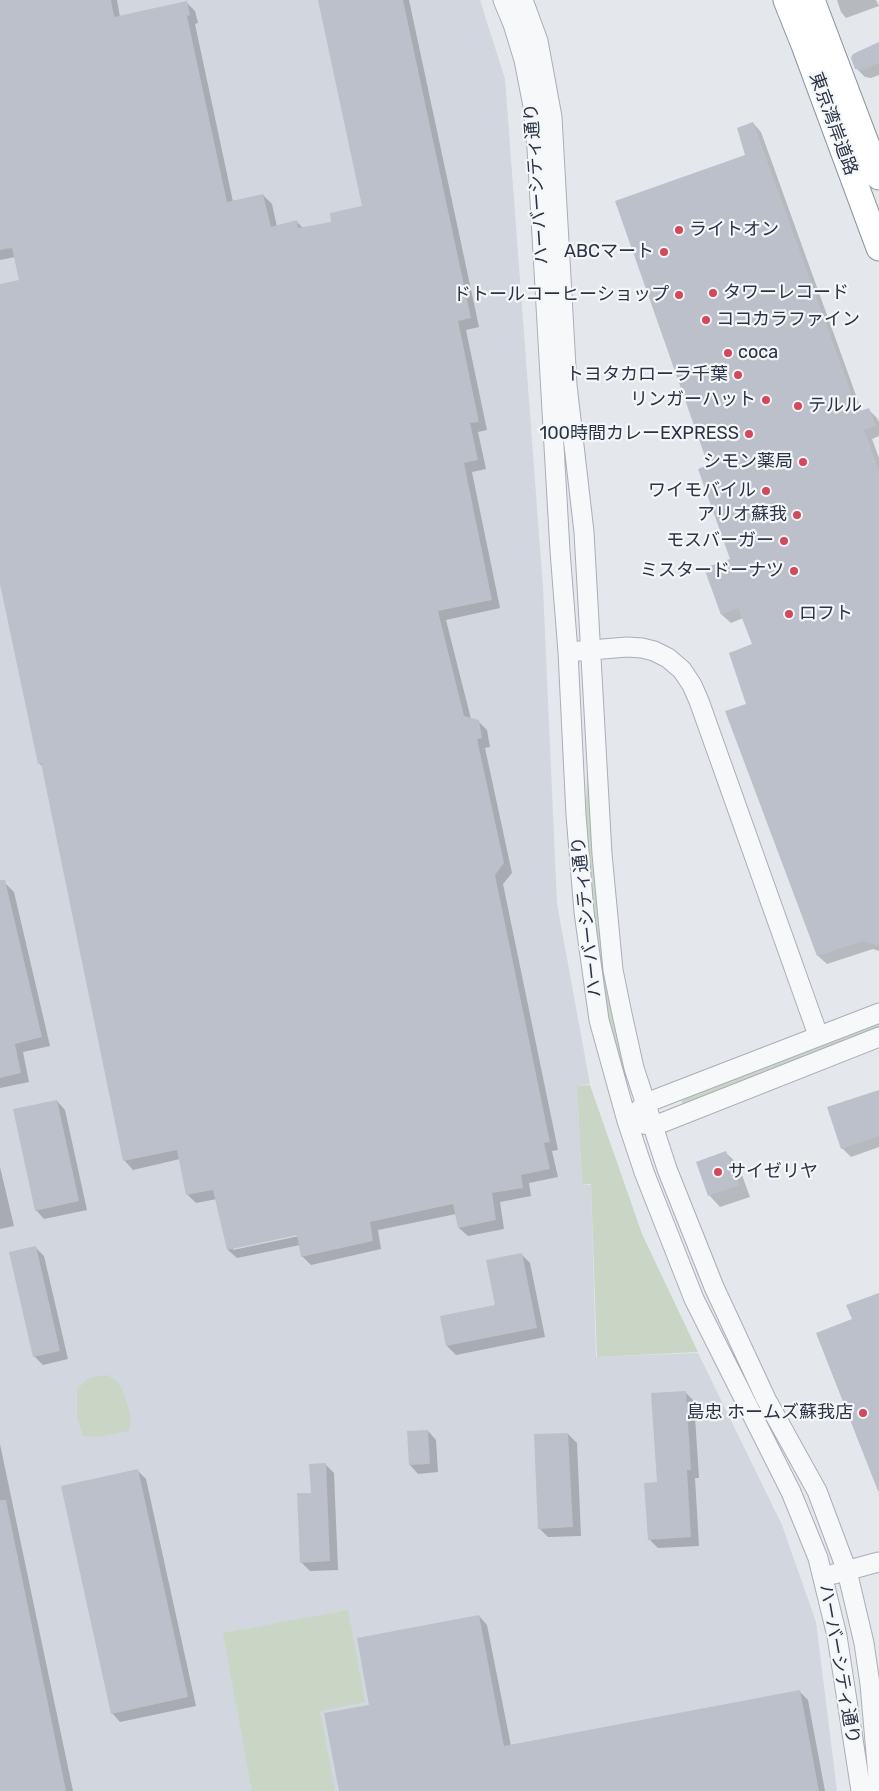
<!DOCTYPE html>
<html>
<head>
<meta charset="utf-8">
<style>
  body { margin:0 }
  canvas { display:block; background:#e4e7ec }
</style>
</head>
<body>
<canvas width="879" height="1791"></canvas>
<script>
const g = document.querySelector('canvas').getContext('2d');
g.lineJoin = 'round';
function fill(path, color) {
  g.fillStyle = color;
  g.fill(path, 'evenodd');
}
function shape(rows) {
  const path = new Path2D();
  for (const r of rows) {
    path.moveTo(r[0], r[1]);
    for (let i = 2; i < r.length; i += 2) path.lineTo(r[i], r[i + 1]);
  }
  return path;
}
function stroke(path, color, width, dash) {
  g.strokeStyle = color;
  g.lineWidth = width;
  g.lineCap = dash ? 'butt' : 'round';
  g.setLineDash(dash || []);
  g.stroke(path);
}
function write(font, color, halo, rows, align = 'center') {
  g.font = font + ' Rubik,"Noto Sans JP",sans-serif';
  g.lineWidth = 4.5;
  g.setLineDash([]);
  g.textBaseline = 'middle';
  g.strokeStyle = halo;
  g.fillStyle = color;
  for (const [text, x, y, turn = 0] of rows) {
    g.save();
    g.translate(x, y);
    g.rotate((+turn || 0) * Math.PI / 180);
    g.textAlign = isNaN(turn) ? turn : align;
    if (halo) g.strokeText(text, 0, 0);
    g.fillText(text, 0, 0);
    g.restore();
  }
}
const built = shape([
  [0,0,480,0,505,79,543,588,557,904,590,1084,577,1086,582,1184,591,1185,596,1357,698,1353,782,1525,816,1622,837,1791,0,1791]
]);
const green = shape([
  [588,754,627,1076,626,1077,623,1077,610,1028,597,951,585,827],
  [879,1021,879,1028,844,1044,682,1106,682,1100,840,1036],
  [590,1085,642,1234,698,1352,597,1357,591,1184,582,1184,577,1086],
  [107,1375,118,1382,126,1399,131,1419,129,1431,99,1437,83,1436,77,1416,77,1389,89,1378],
  [348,1610,365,1702,320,1711,335,1791,252,1791,223,1633]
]);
const shadow = shape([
  [0,0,117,0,120,17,186,2,195,11,198,23,195,24,233,202,263,195,272,204,277,227,297,222,303,228,333,223,363,207,320,0,409,0,479,327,466,330,487,430,478,432,486,469,472,472,500,608,446,620,471,719,478,721,487,730,490,747,485,748,512,873,503,884,558,1150,552,1151,558,1177,529,1183,531,1196,500,1202,504,1229,468,1236,459,1228,456,1214,378,1230,381,1249,311,1265,302,1256,300,1245,237,1258,228,1250,217,1199,196,1203,187,1194,180,1159,133,1170,125,1161,43,767,39,763,0,578,0,286,20,281,15,257,0,260],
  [303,1233,304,1235,233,1250,233,1248],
  [837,0,876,0,879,6,846,18,841,12],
  [879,44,879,75,871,78,865,77,856,68],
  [753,123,761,132,862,412,869,410,877,418,879,422,879,436,872,439,879,458,879,951,873,949,827,964,818,956,747,705,753,645,743,618,731,623,722,615,705,569,732,560,710,465,747,156],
  [5,883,14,892,50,1046,23,1052,29,1082,0,1088,0,884],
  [879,1091,879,1147,851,1157,842,1148],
  [57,1101,65,1110,87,1210,44,1219,36,1210],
  [726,1153,738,1164,750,1197,720,1207,709,1195],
  [0,1167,14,1226,0,1229],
  [35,1247,44,1256,68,1359,43,1365,34,1356],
  [521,1254,530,1263,545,1337,456,1355,447,1346,442,1317,497,1306],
  [685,1392,694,1401,699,1478,695,1478,699,1546,658,1548,649,1539],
  [428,1431,436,1440,438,1472,418,1474,410,1465],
  [568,1434,577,1443,581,1536,548,1537,539,1528],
  [0,1444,73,1791,0,1791],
  [326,1465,334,1473,338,1570,310,1571,301,1562,312,1494],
  [138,1471,146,1479,196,1706,120,1722,112,1713],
  [479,1616,487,1625,511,1746,799,1691,808,1700,825,1791,340,1791]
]);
const building = shape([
  [0,0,111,0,114,17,187,1,190,15,187,16,227,202,263,194,271,227,297,220,298,228,331,222,330,213,362,206,318,0,403,0,471,318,458,321,479,422,470,423,478,460,464,463,492,600,438,611,464,716,479,720,482,738,477,739,504,863,495,875,550,1142,544,1143,550,1169,521,1175,523,1188,492,1193,496,1220,458,1228,453,1204,370,1222,373,1241,301,1257,297,1235,227,1250,213,1190,186,1195,177,1150,123,1161,41,763,38,764,0,584,0,284,19,280,12,248,0,250],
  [879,42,879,63,862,70,855,69,851,58,853,54],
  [753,122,858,412,869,408,876,426,864,430,879,471,879,946,863,941,817,956,725,711,746,704,729,653,752,644,738,608,721,615,704,568,730,559,698,469,708,465,615,201,745,155,737,128],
  [0,880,5,880,42,1037,15,1044,21,1073,0,1078],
  [879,1090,879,1136,841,1149,827,1107],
  [57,1100,79,1201,35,1211,13,1109],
  [726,1151,739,1185,708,1196,696,1162],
  [36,1246,60,1351,33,1357,9,1252],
  [522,1253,537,1328,446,1346,440,1316,495,1305,486,1260],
  [879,1293,879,1491,878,1491,816,1333,852,1319,846,1305],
  [686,1391,691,1470,687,1470,691,1537,648,1540,644,1483,657,1482,651,1393],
  [428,1430,430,1464,409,1465,407,1431],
  [568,1433,573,1527,538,1529,534,1434],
  [326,1463,330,1561,300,1563,297,1493,311,1493,309,1464],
  [138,1469,188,1697,111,1714,61,1486],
  [0,1500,6,1500,66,1791,0,1791],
  [479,1615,504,1746,800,1690,819,1791,339,1791,324,1713,369,1705,357,1638]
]);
const tertiary = shape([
  [503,0,513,24,524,60,533,106,537,148,560,551,568,652,576,815,584,912,599,1020,627,1121,644,1172,694,1299,791,1492,818,1558,837,1636,861,1791],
  [523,0,538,41,552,117,567,385,584,532,602,854,613,970,622,1014,634,1068,667,1169,714,1287,766,1399,817,1491,847,1571,864,1643,870,1684,879,1788],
  [579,651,627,647,642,648,654,651,668,658,682,670,692,685,699,701,818,1035],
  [637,1112,646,1103,879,1013],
  [643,1124,654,1126,879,1037],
  [834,1574,879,1562]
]);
const trunk = shape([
  [786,0,804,45,879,248],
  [812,0,879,177]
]);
const markers = [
  [679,230,5,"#d1495b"],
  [664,252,5,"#d1495b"],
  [713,293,5,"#d1495b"],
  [679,295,5,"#d1495b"],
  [706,320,5,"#d1495b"],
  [728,353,5,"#d1495b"],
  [738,375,5,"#d1495b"],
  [766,400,5,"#d1495b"],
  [798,406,5,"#d1495b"],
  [749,434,5,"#d1495b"],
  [803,462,5,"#d1495b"],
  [766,491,5,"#d1495b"],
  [797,515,5,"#d1495b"],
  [784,541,5,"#d1495b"],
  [794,571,5,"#d1495b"],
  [789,614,5,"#d1495b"],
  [718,1172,5,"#d1495b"],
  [863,1413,5,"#d1495b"]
];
const streetNames = [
  ["東京湾岸道路",833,124,70],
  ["ハーバーシティ通り",537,184,-94],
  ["ハーバーシティ通り",587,917,-96],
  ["ハーバーシティ通り",839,1664,80]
];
const poiNames = [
  ["ライトオン",689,230,"left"],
  ["ABCマート",654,252],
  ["タワーレコード",723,293,"left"],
  ["ドトールコーヒーショップ",669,295],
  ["ココカラファイン",716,320,"left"],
  ["coca",738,353,"left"],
  ["トヨタカローラ千葉",728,375],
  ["リンガーハット",756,400],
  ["テルル",808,406,"left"],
  ["100時間カレーEXPRESS",739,434],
  ["シモン薬局",793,462],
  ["ワイモバイル",756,491],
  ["アリオ蘇我",787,515],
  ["モスバーガー",774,541],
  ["ミスタードーナツ",784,571],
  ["ロフト",799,614,"left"],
  ["サイゼリヤ",728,1172,"left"],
  ["島忠 ホームズ蘇我店",853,1413]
];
fill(built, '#d2d6de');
fill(green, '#c9d6c5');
fill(shadow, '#0003');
fill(building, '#bbc0ca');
stroke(tertiary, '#a9aeb7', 21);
stroke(trunk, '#8b94a3', 27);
stroke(tertiary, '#f7f8fa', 19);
stroke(trunk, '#fff', 25);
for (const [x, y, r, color] of markers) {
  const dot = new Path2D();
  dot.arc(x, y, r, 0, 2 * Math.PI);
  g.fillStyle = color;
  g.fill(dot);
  stroke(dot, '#f4f6f9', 2);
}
write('18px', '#2b3445', '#f4f6f9', streetNames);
write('18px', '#2b3445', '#f4f6f9', poiNames, 'right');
</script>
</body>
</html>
